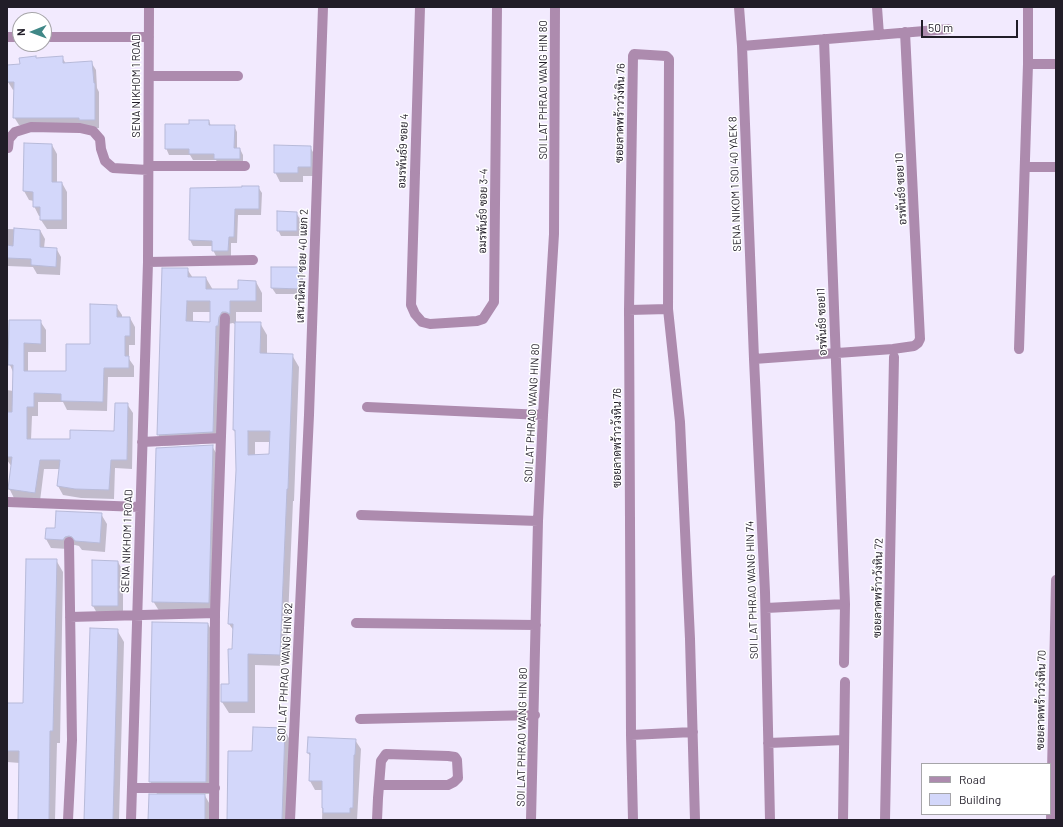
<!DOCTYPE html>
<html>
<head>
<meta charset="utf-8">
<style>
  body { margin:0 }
  #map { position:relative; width:1063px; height:827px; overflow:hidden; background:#f2eafe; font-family:Barlow,sans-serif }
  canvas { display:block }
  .frame { position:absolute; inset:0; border:8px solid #211d28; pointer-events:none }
  .legend { position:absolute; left:921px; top:763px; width:130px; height:52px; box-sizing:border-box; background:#fff; border:1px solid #a6a5a9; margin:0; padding:5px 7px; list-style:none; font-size:12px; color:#211d28 }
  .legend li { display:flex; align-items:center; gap:8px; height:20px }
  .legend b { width:20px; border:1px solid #a6a5a9 }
  .north { position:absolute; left:12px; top:12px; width:40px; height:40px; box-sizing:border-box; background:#fff; border:1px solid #a6a5a9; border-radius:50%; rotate:269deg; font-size:11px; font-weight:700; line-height:16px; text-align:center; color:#211d28 }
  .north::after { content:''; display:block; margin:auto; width:14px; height:18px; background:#408887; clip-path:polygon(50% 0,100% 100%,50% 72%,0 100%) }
  .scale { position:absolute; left:921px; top:20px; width:97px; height:18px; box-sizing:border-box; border:2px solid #211d28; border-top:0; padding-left:5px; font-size:12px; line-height:14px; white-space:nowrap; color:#211d28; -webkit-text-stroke:3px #fff; paint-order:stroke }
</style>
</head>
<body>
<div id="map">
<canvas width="1063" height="827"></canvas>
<div class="frame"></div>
<ul class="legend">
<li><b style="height:5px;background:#ad8bae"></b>Road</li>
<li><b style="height:11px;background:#d3d7fa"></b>Building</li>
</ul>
<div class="north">N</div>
<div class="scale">50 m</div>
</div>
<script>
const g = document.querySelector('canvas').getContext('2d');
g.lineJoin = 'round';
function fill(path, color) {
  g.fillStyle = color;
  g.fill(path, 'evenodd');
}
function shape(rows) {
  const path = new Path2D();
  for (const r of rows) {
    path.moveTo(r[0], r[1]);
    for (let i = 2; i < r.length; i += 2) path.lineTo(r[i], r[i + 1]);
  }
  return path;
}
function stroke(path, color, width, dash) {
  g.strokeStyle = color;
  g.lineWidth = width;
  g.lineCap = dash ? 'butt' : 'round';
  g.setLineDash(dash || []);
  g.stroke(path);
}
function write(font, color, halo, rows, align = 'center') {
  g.font = font + ' Barlow,Sarabun,sans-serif';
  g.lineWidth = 3;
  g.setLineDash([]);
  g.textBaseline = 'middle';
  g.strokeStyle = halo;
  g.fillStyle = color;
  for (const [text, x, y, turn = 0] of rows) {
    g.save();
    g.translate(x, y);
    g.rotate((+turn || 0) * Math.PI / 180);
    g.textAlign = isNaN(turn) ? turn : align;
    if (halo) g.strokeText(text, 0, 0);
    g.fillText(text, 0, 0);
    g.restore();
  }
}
const shadow = shape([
  [36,57,36,59,62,57,66,64,91,62,96,70,97,88,99,92,99,128,84,128,83,126,19,125,14,117,15,89,13,90,8,82,7,66,21,65],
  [209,121,211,126,234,126,237,132,237,149,240,149,243,155,243,165,219,165,216,160,193,160,190,155,169,155,166,148,190,125],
  [25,144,52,145,57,154,57,183,62,183,67,192,67,229,47,229,41,220,41,216,39,216,34,206,34,201,29,200,24,191],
  [310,147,316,157,315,176,303,176,303,182,280,182,275,172],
  [258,187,262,193,261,215,238,215,237,243,231,243,231,257,216,256,213,250,213,246,193,246,190,240,191,189],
  [296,213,300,219,300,236,281,236,278,230],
  [7,229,40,230,45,239,44,248,56,248,61,257,60,275,37,274,33,267,7,266],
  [300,268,303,274,303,294,276,294,272,288],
  [187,269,193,278,206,278,213,290,239,290,256,282,262,293,262,312,236,312,236,323,260,323,267,335,267,354,292,355,299,367,294,501,293,501,286,666,255,665,255,713,229,713,222,702,230,685,233,650,234,631,229,624,237,470,236,434,234,430,236,325,233,323,228,324,219,443,164,446,158,434],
  [193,312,211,312,211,323,193,322],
  [255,442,270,442,270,455,255,456],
  [116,306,122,315,122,318,130,318,135,327,135,345,129,345,129,359,134,366,134,377,108,377,107,411,67,410,63,402,38,402,38,416,32,416,31,440,71,441,115,432,127,404,133,413,132,469,115,468,114,499,81,498,63,495,58,486,60,469,44,469,40,501,14,498,9,488,12,467,7,460,7,390,13,391,13,372,10,365,10,321,40,321,46,330,46,352,28,352,28,372,67,372,91,345],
  [212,446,219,458,215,615,161,614,153,601],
  [101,514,107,524,105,552,82,550,79,546,75,545,71,546,68,549,51,548,46,539,55,529],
  [56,560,63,572,60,743,57,743,55,820,19,820,20,763,7,762,7,704,24,704],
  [118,562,123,571,123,615,98,615,93,606],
  [208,624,215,637,212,794,204,794,212,808,212,820,149,820,158,796,150,781],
  [117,630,124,642,119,820,84,820],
  [284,729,290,740,288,820,228,820,253,752],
  [355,740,361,749,357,820,322,820,323,790,315,790,310,781,311,757,308,753]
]);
const building = shape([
  [36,56,36,58,63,56,63,63,92,61,94,83,95,83,95,120,79,120,79,118,13,118,14,82,7,82,7,65,20,64,19,58,36,56],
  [189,120,209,120,209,125,235,125,234,148,240,148,240,159,214,159,214,154,189,154,189,149,165,149,165,124,189,124,189,120],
  [24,143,52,144,52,182,62,182,62,220,40,220,40,207,33,207,33,192,23,191,24,143],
  [274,145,311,146,311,167,298,167,298,173,274,173,274,145],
  [242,186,259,186,259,209,235,209,234,237,229,237,228,251,212,251,212,241,189,240,190,188,242,187,242,186],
  [277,211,297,212,297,231,277,231,277,211],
  [14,228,40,230,40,247,57,248,56,267,31,265,31,259,7,258,7,245,13,246,14,228],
  [271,267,300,267,300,289,271,288,271,267],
  [162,268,188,268,188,277,206,277,206,289,238,289,238,280,256,281,256,301,230,301,230,314,226,312,222,312,219,317,218,326,216,326,213,432,157,435,162,268],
  [187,301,210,301,210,322,186,321,187,301],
  [90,304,117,305,117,317,130,317,130,336,125,336,125,356,129,356,129,368,104,368,103,402,61,401,61,394,34,393,34,407,27,407,27,439,70,439,70,430,114,431,115,403,128,403,127,460,111,460,109,490,75,489,57,486,60,460,40,460,35,493,8,489,12,457,7,457,7,412,12,412,13,365,8,365,9,320,41,320,41,344,24,343,24,371,66,371,66,344,90,344,90,304],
  [235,322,261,322,260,353,293,354,288,489,287,489,280,655,248,654,248,702,221,702,221,684,229,684,228,649,232,649,233,624,228,624,236,470,235,430,233,430,235,322],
  [248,431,270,431,269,454,248,455,248,431],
  [213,445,209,603,152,602,156,448,213,445],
  [56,511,102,513,100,543,75,541,72,537,69,536,65,537,63,540,45,539,46,528,55,528,56,511],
  [26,559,57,559,53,731,50,731,49,820,18,820,19,751,7,751,7,703,23,703,26,559],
  [92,560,118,561,118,606,92,606,92,560],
  [152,622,208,623,206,782,149,782,152,622],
  [90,628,118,629,113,820,84,820,90,628],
  [253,727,285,728,282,820,227,820,228,751,252,751,253,727],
  [308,737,356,739,355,755,354,755,353,808,350,808,350,813,323,813,323,808,322,808,322,781,309,781,310,753,307,753,308,737],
  [149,794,205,794,205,820,148,820,149,794]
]);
const minor = shape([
  [420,7,411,305,415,314,422,322,430,324,477,321,483,319,494,302,497,7],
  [739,7,742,46,754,359,765,592,770,820],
  [877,7,879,35],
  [7,37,20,37],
  [44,37,149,37],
  [824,39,845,604,844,663],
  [742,46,949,29],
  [1028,64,1056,64],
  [149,76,238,76],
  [8,148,9,139,15,132,31,127,80,128,93,131,100,139,101,149,105,161,113,168,148,170],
  [148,166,245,166],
  [1025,167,1056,167],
  [148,262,253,260],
  [629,310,668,309],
  [1019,349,1028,64,1028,7],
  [754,359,893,349,914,346,918,343,920,339,905,32],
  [367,407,543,415],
  [142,442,221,438],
  [8,502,140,507],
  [361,515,538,521],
  [766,608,845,604],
  [70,617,215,613],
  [356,623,536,625],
  [360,719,535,715],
  [631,735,693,732],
  [768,743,844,740],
  [132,788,215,788],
  [68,820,72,740,69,542],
  [131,820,148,262,149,7],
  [214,820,215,613,225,318],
  [290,820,309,415,323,7],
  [377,820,378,798,381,761,386,754,448,756,455,757,457,760,458,778,454,782,448,785,379,785],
  [531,820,538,521,543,415,554,234,555,7],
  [633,820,631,735,629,310,633,56,634,54,666,56,669,59,668,309,680,422,690,639,695,820],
  [843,820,845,682],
  [885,820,894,357],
  [1051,820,1056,580]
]);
const streetNames = [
  ["SENA NIKHOM 1 ROAD",136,86,-90],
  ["SOI LAT PHRAO WANG HIN 80",543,90,-90],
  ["ซอยลาดพร้าววังหิน 76",620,113,-89],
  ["อมรพันธ์9 ซอย 4",403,151,-88],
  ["SENA NIKOM 1 SOI 40 YAEK 8",735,184,-92],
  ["อรพันธ์9 ซอย 10",901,189,-93],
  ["อมรพันธ์9 ซอย 3-4",483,211,-89],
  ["เสนานิคม 1 ซอย 40 แยก 2",302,266,-88],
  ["อรพันธ์9 ซอย11",822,322,-92],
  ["SOI LAT PHRAO WANG HIN 80",532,413,-87],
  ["ซอยลาดพร้าววังหิน 76",617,438,-90],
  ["SENA NIKHOM 1 ROAD",127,541,-88],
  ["ซอยลาดพร้าววังหิน 72",878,588,-89],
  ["SOI LAT PHRAO WANG HIN 74",752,590,-92],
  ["SOI LAT PHRAO WANG HIN 82",285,672,-87],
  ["ซอยลาดพร้าววังหิน 70",1041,700,-89],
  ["SOI LAT PHRAO WANG HIN 80",522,737,-89]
];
fill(shadow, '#0003');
fill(building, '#d3d7fa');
stroke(building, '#b7bad9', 1);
stroke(minor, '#ad8bae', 10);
write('11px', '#211d28', '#fff', streetNames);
</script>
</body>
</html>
